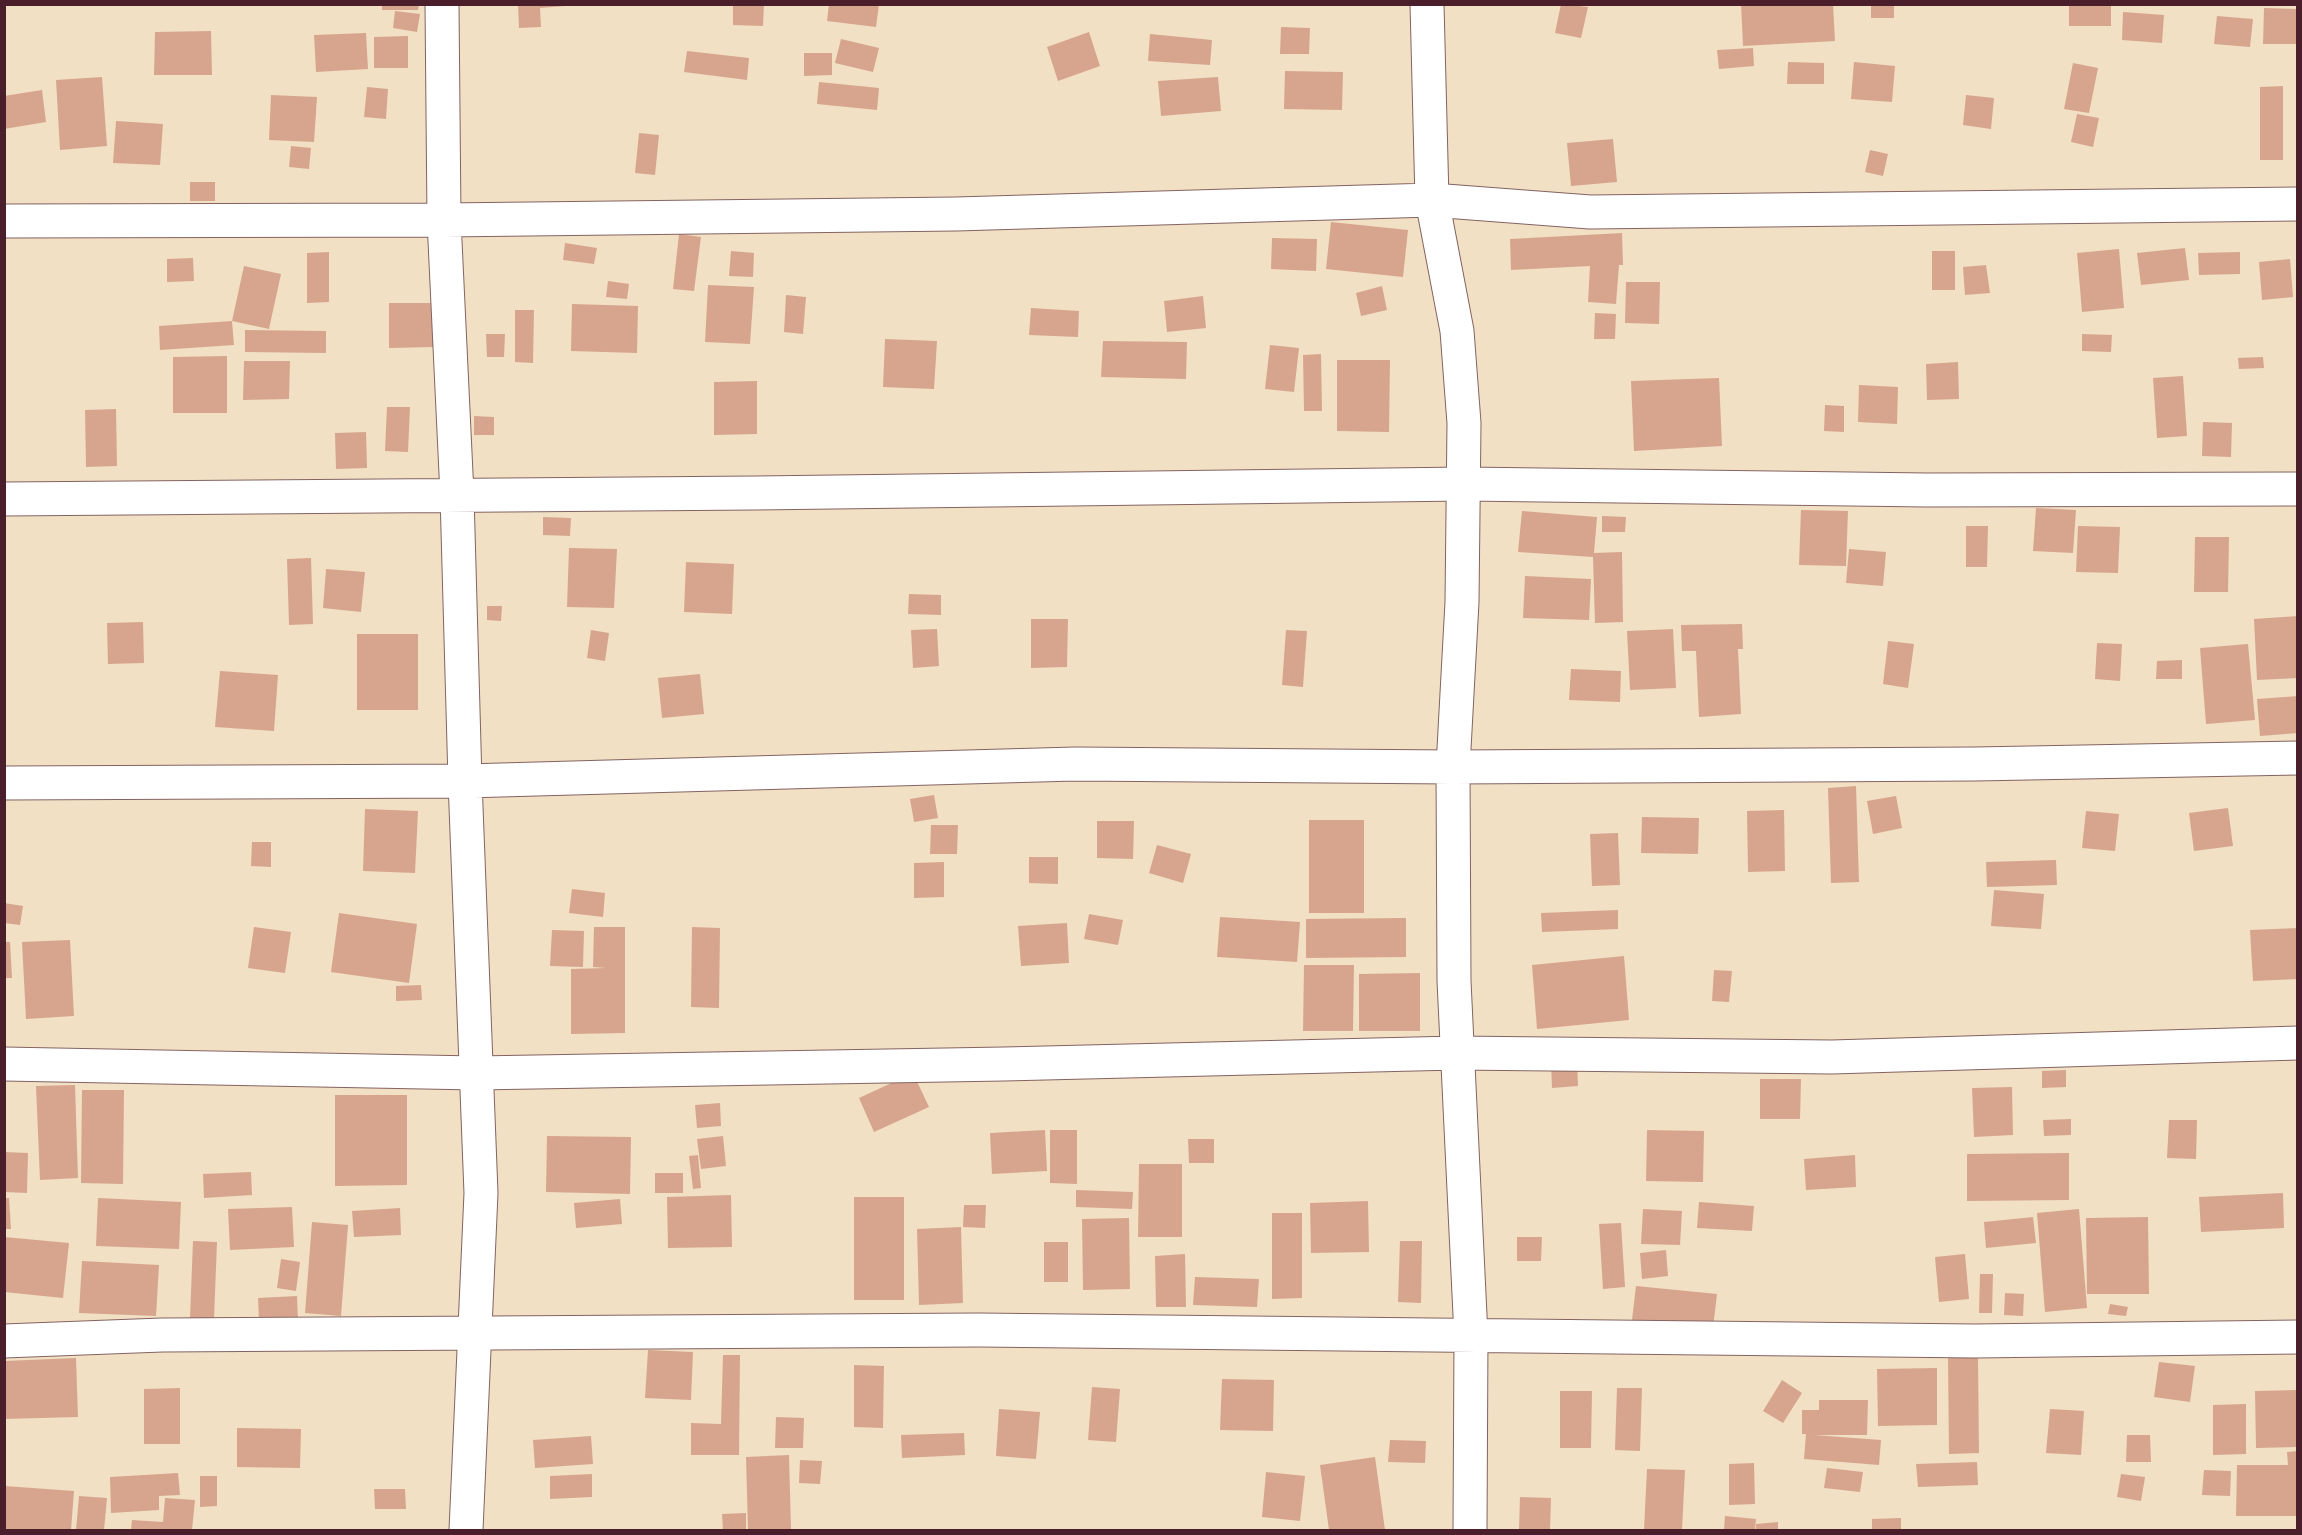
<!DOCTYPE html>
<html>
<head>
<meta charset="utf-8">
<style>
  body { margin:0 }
  #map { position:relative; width:2302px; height:1535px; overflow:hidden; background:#f1e0c4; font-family:"Shantell Sans",sans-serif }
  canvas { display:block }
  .frame { position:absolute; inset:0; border:6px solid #4a1f2b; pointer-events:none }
</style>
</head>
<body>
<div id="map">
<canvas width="2302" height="1535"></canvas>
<div class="frame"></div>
</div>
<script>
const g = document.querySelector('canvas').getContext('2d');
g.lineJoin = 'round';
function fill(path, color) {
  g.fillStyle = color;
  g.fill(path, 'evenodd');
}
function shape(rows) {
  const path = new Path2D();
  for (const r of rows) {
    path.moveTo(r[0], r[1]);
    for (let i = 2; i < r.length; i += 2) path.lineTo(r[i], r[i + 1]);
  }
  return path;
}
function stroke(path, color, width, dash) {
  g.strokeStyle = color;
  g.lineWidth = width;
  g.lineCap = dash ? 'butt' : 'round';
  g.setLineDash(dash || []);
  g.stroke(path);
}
const building = shape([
  [382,4,419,4,418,10,382,10],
  [518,4,565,4,565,6,540,8,541,27,519,28],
  [733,4,764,4,763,26,733,25],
  [829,4,879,4,876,27,827,21],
  [1561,4,1588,7,1581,38,1555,33],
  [1741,4,1833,4,1835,41,1743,46],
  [1871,4,1894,4,1894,18,1871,18],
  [2069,4,2111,4,2111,26,2069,26],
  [2264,8,2298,9,2298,44,2263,44],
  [395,11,420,14,417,32,393,28],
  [2123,12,2164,15,2162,43,2122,40],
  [2217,16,2253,19,2250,47,2214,44],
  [1281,27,1310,28,1309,54,1280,54],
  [211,31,212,75,154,75,155,32],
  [1089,32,1100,66,1058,81,1047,47],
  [366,33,368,69,316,72,314,35],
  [1150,34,1212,40,1210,65,1148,61],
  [408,36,408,68,374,68,374,37],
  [841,39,879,48,873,72,835,63],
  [1753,48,1754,66,1719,69,1717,50],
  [687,51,749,58,747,80,684,72],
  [804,53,832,53,832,75,804,76],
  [1788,62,1824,63,1824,84,1787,84],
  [1854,62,1895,66,1892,102,1851,99],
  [2073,63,2098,68,2089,113,2064,109],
  [1285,71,1343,72,1342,110,1284,109],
  [102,77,107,146,60,150,56,80],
  [1218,77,1221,111,1161,116,1158,81],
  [819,82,879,88,877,110,817,104],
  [2283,86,2283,160,2260,160,2260,87],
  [367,87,388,89,386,119,364,117],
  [42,90,46,122,4,129,4,96],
  [271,95,317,97,314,142,269,140],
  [1966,95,1994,98,1991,129,1963,125],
  [2077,114,2099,118,2093,147,2071,142],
  [116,121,163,124,160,165,113,163],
  [639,133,659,135,655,175,635,173],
  [1613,139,1617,182,1571,186,1567,143],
  [291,146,311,148,309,169,289,167],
  [1870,150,1888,154,1883,176,1865,172],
  [190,182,215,182,215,201,190,201],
  [1331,222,1408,230,1403,277,1326,269],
  [1622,233,1623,265,1619,265,1616,304,1588,302,1590,266,1511,270,1510,239],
  [679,234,701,237,694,291,673,289],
  [1272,238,1317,239,1316,271,1271,269],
  [565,243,597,248,594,264,563,260],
  [2185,248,2189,280,2141,285,2137,253],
  [2119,249,2124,308,2082,312,2077,253],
  [731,251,754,253,753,277,729,276],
  [1932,251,1955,251,1955,290,1932,290],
  [329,252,329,302,307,303,307,253],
  [2240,252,2240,274,2199,275,2198,253],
  [193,258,194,281,167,282,167,259],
  [2290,259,2293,297,2262,300,2259,262],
  [1986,265,1990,293,1965,295,1963,267],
  [244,266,281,274,269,329,232,321,234,345,160,350,159,326,232,321],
  [608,281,629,284,627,299,606,297],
  [1626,282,1660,282,1659,324,1625,323],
  [708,285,754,287,750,344,705,342],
  [1382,286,1387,310,1361,316,1356,293],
  [786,295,806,297,803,334,784,332],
  [1203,296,1206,328,1167,332,1164,301],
  [389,303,435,303,435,347,389,348],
  [572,304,638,306,637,353,571,351],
  [1031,308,1079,311,1078,337,1029,335],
  [515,310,534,310,533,363,515,362],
  [1595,313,1616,314,1615,339,1594,339],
  [245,330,326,331,326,353,245,352],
  [486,334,505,334,504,357,487,357],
  [2082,334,2112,335,2111,352,2082,351],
  [885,339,937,341,934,389,883,387],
  [1103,341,1187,342,1186,379,1101,377],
  [1270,345,1299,348,1294,392,1265,389],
  [1321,354,1322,411,1304,411,1303,355],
  [227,356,227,413,173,413,173,357],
  [2263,357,2264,368,2239,369,2238,358],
  [1337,360,1390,360,1389,432,1337,431],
  [244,361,290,361,289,399,243,400],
  [1958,362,1959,399,1927,400,1926,364],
  [2183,376,2187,436,2157,438,2153,378],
  [1719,378,1722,446,1634,451,1631,381],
  [757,381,757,434,714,435,714,382],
  [1859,385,1898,387,1897,424,1858,422],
  [1825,405,1844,406,1844,432,1824,431],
  [387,407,410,407,408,452,385,451],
  [116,409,117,466,86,467,85,410],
  [474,416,494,417,494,435,474,435],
  [2203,422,2232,423,2231,457,2202,456],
  [366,432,367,468,336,469,335,433],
  [2036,508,2076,510,2073,553,2033,551],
  [1801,510,1848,511,1846,566,1799,565],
  [1522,511,1597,517,1594,553,1622,552,1623,622,1595,623,1593,557,1518,552],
  [1602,516,1626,517,1625,532,1602,532],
  [543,517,571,518,570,536,543,535],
  [1966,526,1988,526,1987,567,1966,567],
  [2078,526,2120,527,2118,573,2076,572],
  [2195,537,2229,537,2228,592,2194,592],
  [569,548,617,549,614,608,567,607],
  [1849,549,1886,552,1883,586,1846,583],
  [311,558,313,624,289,625,287,559],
  [686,562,734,564,732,614,684,612],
  [326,569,365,572,361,612,323,608],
  [1525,576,1591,579,1589,620,1523,618],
  [909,594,941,595,941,615,908,614],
  [487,606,502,606,501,621,487,620],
  [2298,616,2298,678,2257,680,2254,619],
  [1031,619,1068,619,1067,667,1031,668],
  [143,622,144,663,108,664,107,623],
  [1742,624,1743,649,1738,649,1741,714,1699,717,1696,651,1682,651,1681,625],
  [937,629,939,666,913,668,911,630],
  [1673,629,1676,688,1630,690,1627,631],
  [591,630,609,633,605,661,587,658],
  [1286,630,1307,631,1303,687,1282,685],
  [357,634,418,634,418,710,357,710],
  [1888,641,1914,644,1908,688,1883,684],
  [2097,643,2122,644,2120,681,2095,679],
  [2248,644,2255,720,2206,724,2200,648],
  [2182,660,2182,679,2156,679,2157,661],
  [1571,669,1621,671,1620,702,1569,700],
  [220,671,278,675,274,731,215,727],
  [700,674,704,714,662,718,658,678],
  [2298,696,2298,733,2260,736,2257,699],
  [1856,786,1859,882,1831,883,1828,788],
  [934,795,938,818,914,822,910,799],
  [1896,796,1902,828,1873,834,1867,801],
  [2228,808,2233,846,2194,851,2189,813],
  [365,809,418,811,415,873,363,871],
  [1784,810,1785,871,1748,872,1747,811],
  [2086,811,2119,814,2115,851,2082,848],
  [1642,817,1699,818,1698,854,1641,853],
  [1309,820,1364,820,1364,913,1309,913],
  [1097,821,1134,821,1133,859,1097,858],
  [931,825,958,825,957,854,930,854],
  [1618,833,1620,885,1592,886,1590,834],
  [252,842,271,842,271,867,251,866],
  [1157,845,1191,854,1183,883,1149,873],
  [1029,857,1058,857,1058,884,1029,883],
  [2056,860,2057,885,1987,887,1986,862],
  [944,862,944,897,914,898,914,863],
  [572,889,605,893,603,917,569,913],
  [1994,890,2044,894,2041,929,1991,926],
  [4,903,23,906,20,925,4,923],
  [1618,910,1618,929,1542,932,1541,913],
  [339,913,417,924,409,983,331,972],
  [1089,914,1123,920,1118,945,1084,939],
  [1220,917,1300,922,1297,962,1217,957],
  [1406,918,1406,957,1306,958,1306,919],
  [1067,923,1069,963,1021,966,1018,926],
  [254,927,291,932,285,973,248,968],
  [594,927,625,927,625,1033,571,1034,571,969,606,968,593,967],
  [692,927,720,928,719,1008,691,1007],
  [2298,928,2298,979,2253,981,2250,930],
  [552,930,584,931,583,967,550,966],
  [70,940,74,1016,26,1019,22,942],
  [4,942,10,942,12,978,4,978],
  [1624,956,1629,1020,1537,1029,1532,965],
  [1304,965,1354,965,1353,1031,1303,1031],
  [1714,970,1732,971,1729,1002,1712,1001],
  [1420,973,1420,1031,1359,1031,1359,974],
  [421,985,422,1000,396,1001,396,986],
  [1577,1061,1578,1086,1552,1088,1551,1062],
  [2066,1070,2066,1087,2042,1088,2042,1071],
  [913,1073,929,1107,874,1132,859,1098],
  [1760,1079,1801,1079,1800,1119,1760,1119],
  [75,1085,78,1178,40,1180,36,1086],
  [2012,1087,2013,1135,1974,1137,1972,1088],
  [82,1090,124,1090,123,1184,81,1183],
  [335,1095,407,1095,407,1185,335,1186],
  [720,1103,721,1126,697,1128,695,1105],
  [2071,1119,2071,1135,2044,1136,2043,1120],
  [2169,1120,2197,1120,2196,1159,2167,1158],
  [1045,1130,1047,1171,992,1174,990,1133],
  [1050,1130,1077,1130,1077,1184,1050,1183],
  [1647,1130,1704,1131,1703,1182,1646,1181],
  [547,1136,631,1137,630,1194,546,1192],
  [723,1136,726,1166,701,1169,697,1139],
  [1188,1139,1214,1139,1214,1163,1189,1163],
  [4,1152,28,1153,27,1193,4,1192],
  [2069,1153,2069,1200,1967,1201,1967,1154],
  [698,1155,701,1188,693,1189,689,1156],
  [1855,1155,1856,1187,1806,1190,1804,1159],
  [1139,1164,1182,1164,1182,1237,1138,1237],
  [251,1172,252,1195,204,1198,203,1174],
  [655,1173,683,1173,683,1193,655,1193],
  [1076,1190,1133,1192,1132,1209,1076,1207],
  [2283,1193,2284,1228,2201,1232,2199,1197],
  [731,1195,732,1247,668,1248,667,1197],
  [854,1197,904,1197,904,1300,854,1300],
  [4,1198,9,1198,11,1229,4,1229],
  [98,1198,181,1202,179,1249,96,1246],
  [620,1199,622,1224,576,1228,574,1203],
  [1368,1201,1369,1252,1311,1253,1310,1203],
  [1699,1202,1754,1206,1752,1231,1697,1228],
  [964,1205,986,1205,985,1228,963,1227],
  [292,1207,294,1247,230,1250,228,1209],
  [400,1208,401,1235,354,1237,352,1211],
  [1643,1209,1682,1211,1680,1245,1641,1244],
  [2079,1209,2087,1308,2045,1312,2037,1213],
  [1272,1213,1302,1213,1302,1298,1272,1299],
  [2033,1217,2036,1243,1986,1248,1984,1222],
  [2148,1217,2149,1294,2087,1294,2086,1218],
  [1129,1218,1130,1289,1083,1290,1082,1219],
  [312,1222,348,1225,341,1316,305,1313],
  [1621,1223,1625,1287,1603,1289,1599,1224],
  [961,1227,963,1303,919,1305,917,1229],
  [4,1237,69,1243,63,1298,4,1292],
  [1517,1237,1542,1237,1541,1261,1517,1261],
  [193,1241,217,1242,214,1319,190,1318],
  [1400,1241,1422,1241,1421,1303,1398,1302],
  [1044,1242,1068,1242,1068,1282,1044,1282],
  [1666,1250,1668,1276,1642,1279,1640,1253],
  [1185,1254,1186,1307,1156,1307,1155,1256],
  [1965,1254,1969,1299,1939,1302,1935,1257],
  [281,1259,300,1262,296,1291,277,1288],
  [82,1261,159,1265,156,1316,79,1313],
  [1980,1274,1993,1274,1992,1313,1979,1313],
  [1195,1277,1259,1279,1257,1307,1193,1305],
  [1636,1286,1717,1294,1713,1328,1632,1320],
  [2005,1293,2024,1294,2023,1316,2004,1315],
  [297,1296,298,1319,259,1320,258,1298],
  [2110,1304,2128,1307,2126,1316,2108,1314],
  [648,1350,693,1352,691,1400,645,1398],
  [723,1355,740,1355,739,1455,691,1455,691,1423,721,1424],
  [76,1358,78,1417,4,1419,4,1361],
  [1948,1358,1978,1358,1979,1453,1949,1454],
  [2159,1362,2195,1366,2190,1402,2154,1397],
  [854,1365,884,1366,883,1428,854,1427],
  [1937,1368,1937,1425,1878,1426,1877,1369],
  [1222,1379,1274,1380,1273,1431,1220,1430],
  [1782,1380,1802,1393,1783,1423,1763,1411],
  [1092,1387,1120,1389,1116,1442,1088,1440],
  [180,1388,180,1444,144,1444,144,1389],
  [1617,1388,1642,1388,1640,1451,1615,1450],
  [2298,1390,2298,1447,2256,1448,2255,1391],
  [1560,1391,1592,1391,1591,1448,1560,1448],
  [1819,1400,1868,1400,1867,1435,1814,1435,1881,1440,1879,1465,1804,1459,1806,1434,1802,1434,1802,1410,1819,1410],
  [2246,1404,2246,1454,2213,1455,2213,1405],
  [999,1409,1040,1412,1036,1459,996,1456],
  [2050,1409,2084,1411,2081,1455,2046,1453],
  [776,1417,804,1418,803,1448,775,1448],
  [237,1428,301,1429,300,1468,237,1467],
  [964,1433,965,1455,902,1458,901,1435],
  [2127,1435,2150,1435,2151,1462,2126,1462],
  [591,1436,593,1464,535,1468,533,1440],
  [1390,1440,1426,1441,1425,1463,1388,1462],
  [2298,1451,2298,1516,2236,1516,2237,1465,2288,1465,2287,1452],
  [789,1455,791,1530,748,1530,746,1457],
  [1375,1457,1385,1530,1329,1530,1320,1465],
  [800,1460,822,1461,820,1484,799,1483],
  [1977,1462,1978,1485,1918,1487,1916,1464],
  [1754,1463,1755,1504,1729,1505,1729,1464],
  [1827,1468,1863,1472,1860,1492,1824,1488],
  [1647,1469,1685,1470,1682,1530,1644,1530],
  [2204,1470,2231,1471,2230,1496,2202,1495],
  [1266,1472,1305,1476,1300,1521,1262,1517],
  [178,1473,180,1495,159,1496,159,1510,111,1513,110,1477],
  [592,1474,592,1497,550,1499,550,1476],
  [2121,1474,2145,1477,2141,1501,2117,1497],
  [200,1476,217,1476,217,1506,200,1507],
  [5,1486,74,1491,71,1530,4,1530],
  [374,1489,405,1489,406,1509,375,1509],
  [79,1496,107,1498,104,1530,76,1530],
  [1520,1497,1551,1498,1550,1530,1519,1530],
  [165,1498,195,1500,192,1530,131,1530,132,1520,163,1522],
  [746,1513,746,1530,723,1530,722,1514],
  [1725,1516,1756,1519,1755,1530,1724,1530],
  [1901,1518,1901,1530,1872,1530,1872,1519],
  [1778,1522,1778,1530,1756,1530,1756,1524]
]);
const street = shape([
  [442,4,444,220,457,495,465,781,481,1193,466,1530],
  [1427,4,1432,200,1457,331,1464,423,1462,602,1453,767,1454,981,1471,1336,1470,1530],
  [4,221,444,220,956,214,1432,200,1590,212,2298,204],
  [4,499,756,493,1465,484,1927,490,2298,489],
  [4,783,465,781,1075,764,1453,767,1975,764,2298,758],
  [4,1064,476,1073,1004,1064,1456,1053,1832,1057,2298,1043],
  [4,1341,162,1335,979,1330,1975,1341,2298,1337]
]);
fill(building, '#d7a58d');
stroke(street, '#846361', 35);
stroke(street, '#fff', 33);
</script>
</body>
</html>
